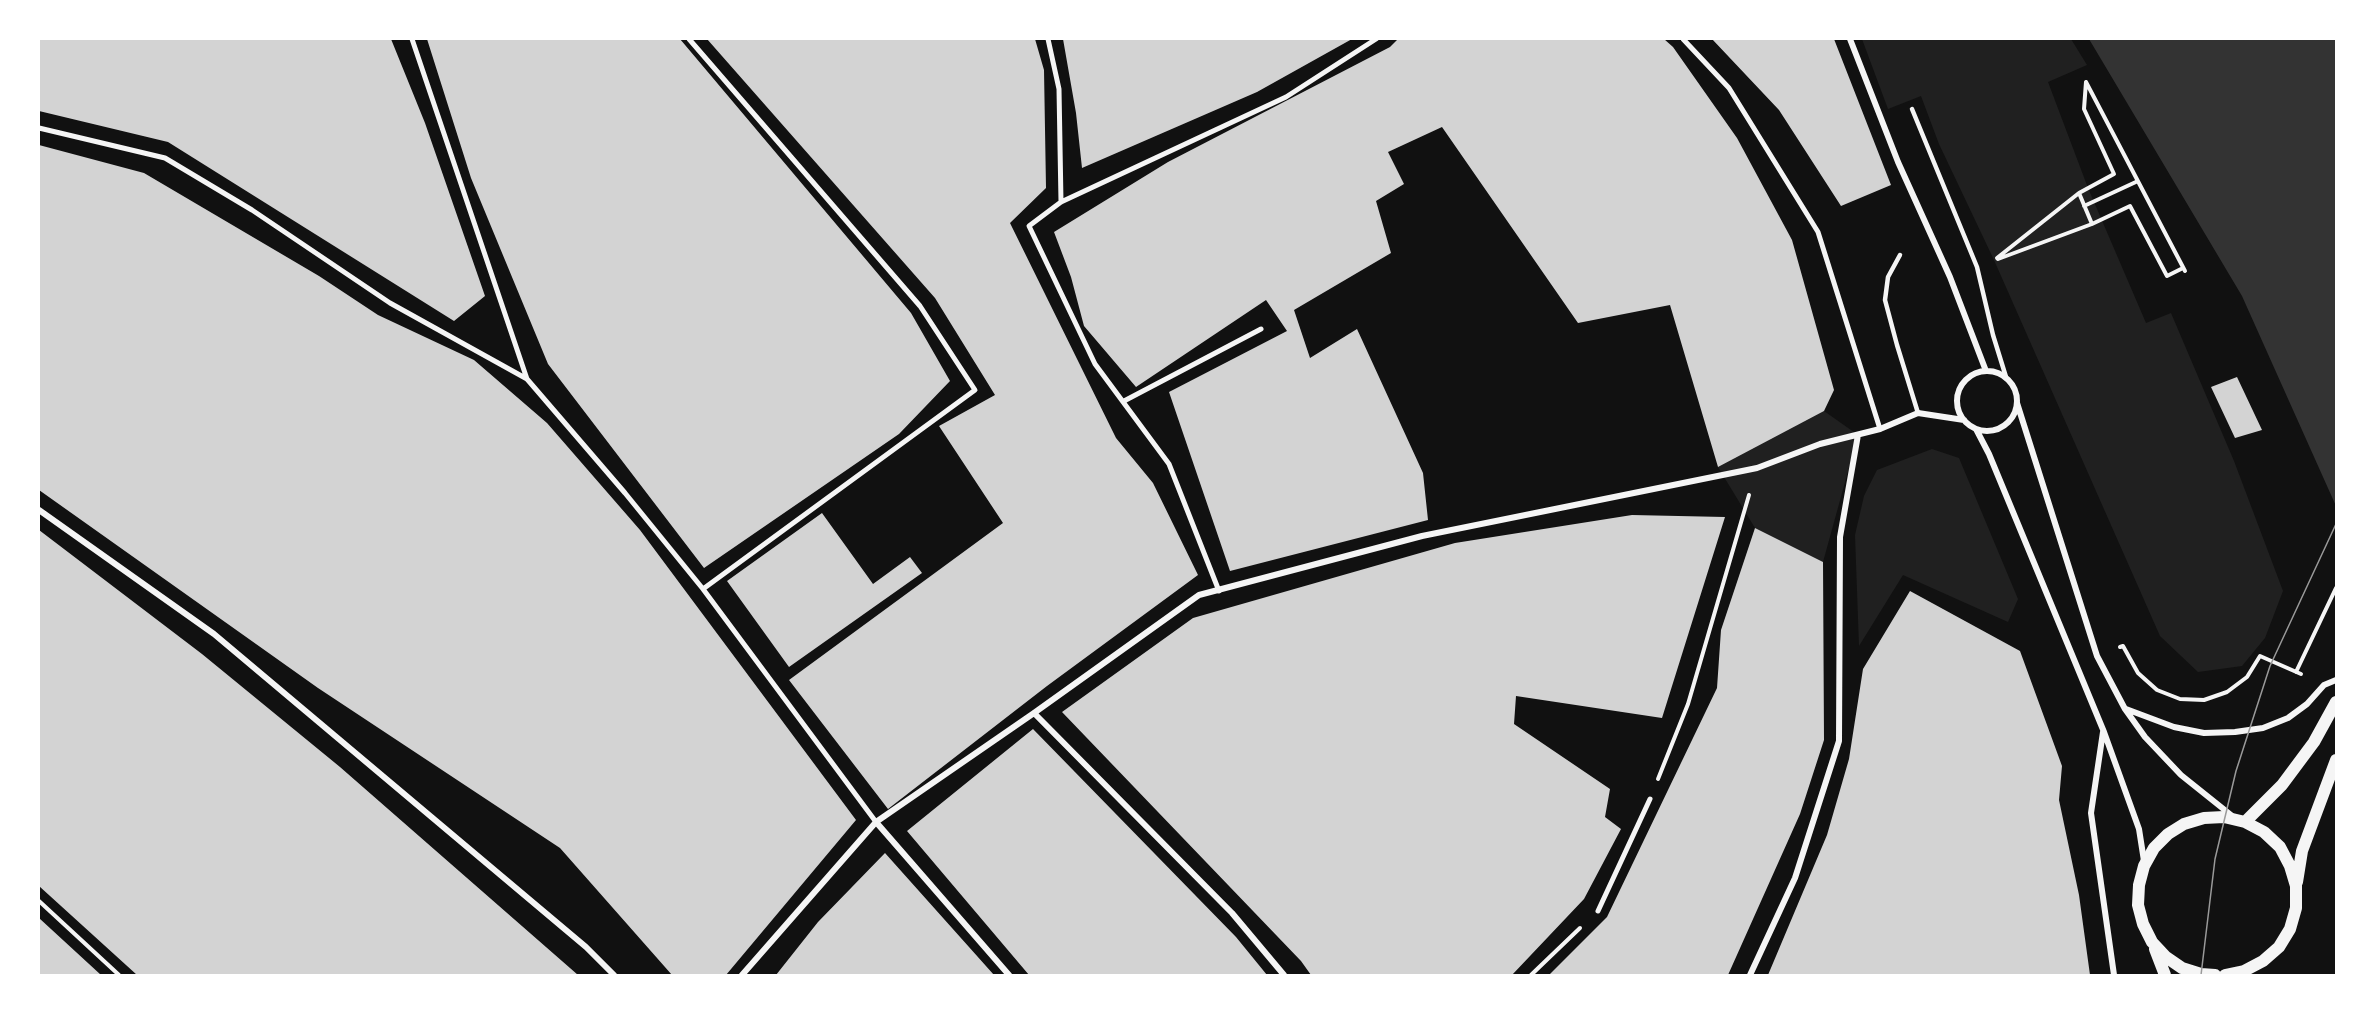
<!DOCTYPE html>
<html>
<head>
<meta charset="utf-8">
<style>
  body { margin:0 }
  #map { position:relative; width:2375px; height:1014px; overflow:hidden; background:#111; font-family:"Roboto Serif",serif }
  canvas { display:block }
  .frame { position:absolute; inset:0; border:40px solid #fff; pointer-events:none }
</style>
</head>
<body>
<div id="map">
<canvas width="2375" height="1014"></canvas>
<div class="frame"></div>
</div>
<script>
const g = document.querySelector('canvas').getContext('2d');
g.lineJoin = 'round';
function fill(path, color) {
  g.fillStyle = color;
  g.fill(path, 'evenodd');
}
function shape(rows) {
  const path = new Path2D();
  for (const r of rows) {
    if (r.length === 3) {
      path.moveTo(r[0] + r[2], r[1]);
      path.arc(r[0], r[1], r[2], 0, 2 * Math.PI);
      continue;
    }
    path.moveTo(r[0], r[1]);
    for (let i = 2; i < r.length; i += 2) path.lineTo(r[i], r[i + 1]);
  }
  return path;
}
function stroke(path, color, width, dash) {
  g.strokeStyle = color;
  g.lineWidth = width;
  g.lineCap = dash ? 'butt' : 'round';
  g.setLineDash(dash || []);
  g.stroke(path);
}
const green = shape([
  [1862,39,2071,39,2087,65,2048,82,2088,188,2146,323,2171,313,2234,461,2283,591,2265,638,2242,666,2198,672,2160,636,1994,260,1939,144,1921,96,1888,109],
  [1824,411,1858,435,1823,562,1755,528,1718,467],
  [1932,449,1959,458,2018,599,2008,622,1903,575,1859,646,1855,535,1864,496,1877,470]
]);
const water = shape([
  [2089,39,2336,39,2336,506,2242,296]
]);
const building = shape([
  [39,39,391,39,425,123,485,296,454,321,168,142,39,111],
  [427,39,680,39,911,313,950,381,899,434,704,568,548,364,471,178],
  [707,39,1035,39,1044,70,1046,188,1010,223,1116,438,1153,483,1198,575,1047,686,888,809,789,680,1003,523,939,426,995,395,935,298],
  [1063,39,1352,39,1257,92,1082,168,1076,113],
  [1398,39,1664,39,1673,47,1737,138,1792,240,1834,390,1824,411,1718,467,1670,305,1578,323,1442,127,1388,152,1404,184,1376,201,1391,253,1294,310,1310,358,1357,329,1423,473,1428,520,1230,571,1169,392,1287,331,1266,300,1136,387,1084,326,1071,277,1054,232,1168,162,1390,47],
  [1712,39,1834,39,1891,185,1841,206,1779,110],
  [39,145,144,173,319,276,378,315,474,360,547,423,640,530,856,820,726,975,672,975,560,848,318,688,39,490],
  [2237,377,2262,430,2235,438,2211,387],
  [822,513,873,584,910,557,922,573,789,667,727,581],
  [1632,515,1725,517,1662,718,1516,696,1514,724,1610,789,1605,817,1621,829,1584,899,1512,975,1311,975,1301,961,1062,712,1193,618,1455,543],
  [1755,528,1823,562,1824,740,1800,814,1728,975,1549,975,1607,917,1717,688,1721,630],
  [39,530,202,654,340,767,578,975,137,975,39,886],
  [1910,591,2020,651,2062,766,2059,800,2079,895,2090,975,1768,975,1827,835,1849,759,1863,669],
  [1033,729,1236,937,1267,975,1029,975,907,831],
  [885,853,994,975,776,975,818,922],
  [39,918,101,975,39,975]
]);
const path = shape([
  [2086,82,2185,271],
  [2079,193,2114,174,2084,109,2086,82],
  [2084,206,2138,181],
  [2092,224,2130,206,2167,276,2183,268],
  [1997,258,2079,193,2092,224,1998,259],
  [2120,647,2123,646,2138,673,2157,690,2180,699,2204,700,2227,692,2247,677,2260,656,2301,674],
  [2296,672,2336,588],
  [1658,779,1688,704,1749,495],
  [39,901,119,975],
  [1531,975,1580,928]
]);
const service = shape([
  [1912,109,1977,267,1993,335,2006,377],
  [1900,255,1888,277,1885,300,1897,345,1918,413]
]);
const pedestrian = shape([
  [412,39,527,379],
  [689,39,920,306,975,390,703,589],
  [1048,39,1059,89,1061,202],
  [1683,39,1729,88,1818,232,1880,429],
  [39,128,165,158,252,210,390,303,527,379,625,493,703,589,876,822],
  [1124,401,1261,329],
  [1219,591,1169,464,1095,364,1029,226,1061,202,1286,97,1376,39],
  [1598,911,1650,799]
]);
const minor = shape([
  [1850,39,1898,162,1950,277,1986,371],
  [1987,401,30],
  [2017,403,2097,656,2125,709,2145,737,2181,775,2231,815],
  [1976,429,1989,454,2104,732,2139,829,2144,861],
  [39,510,214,634,586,947,614,975],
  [2126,709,2174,727,2204,733,2235,732,2263,728,2288,718,2307,704,2324,685,2336,680],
  [1034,713,1232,913,1284,975],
  [2103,732,2091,813,2114,975],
  [876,822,1009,975],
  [742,975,876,822,1034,713,1199,595,1422,536,1757,468,1820,444,1880,429,1918,413,1964,420],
  [1750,975,1795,878,1839,741,1840,537,1858,435]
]);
const secondary = shape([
  [2245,822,2282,785,2314,742,2336,702],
  [2297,882,2302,851,2336,760],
  [2155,949,2165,975],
  [2215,975,2201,974,2182,968,2166,957,2152,942,2143,924,2138,905,2139,885,2144,866,2154,848,2168,834,2184,824,2204,818,2224,817,2245,822,2264,832,2280,847,2290,866,2296,886,2296,908,2290,929,2279,947,2263,961,2244,971,2225,975]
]);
const tram = shape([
  [2201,975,2215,859,2236,771,2270,666,2336,524]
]);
fill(green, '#202020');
fill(water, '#333');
fill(building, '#d3d3d3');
stroke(path, '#f5f5f5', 4);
stroke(service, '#f5f5f5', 4.5);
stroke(pedestrian, '#f5f5f5', 5);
stroke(minor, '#f5f5f5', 6);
stroke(secondary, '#f5f5f5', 12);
stroke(tram, '#9a9a9a', 1.5);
</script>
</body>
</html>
